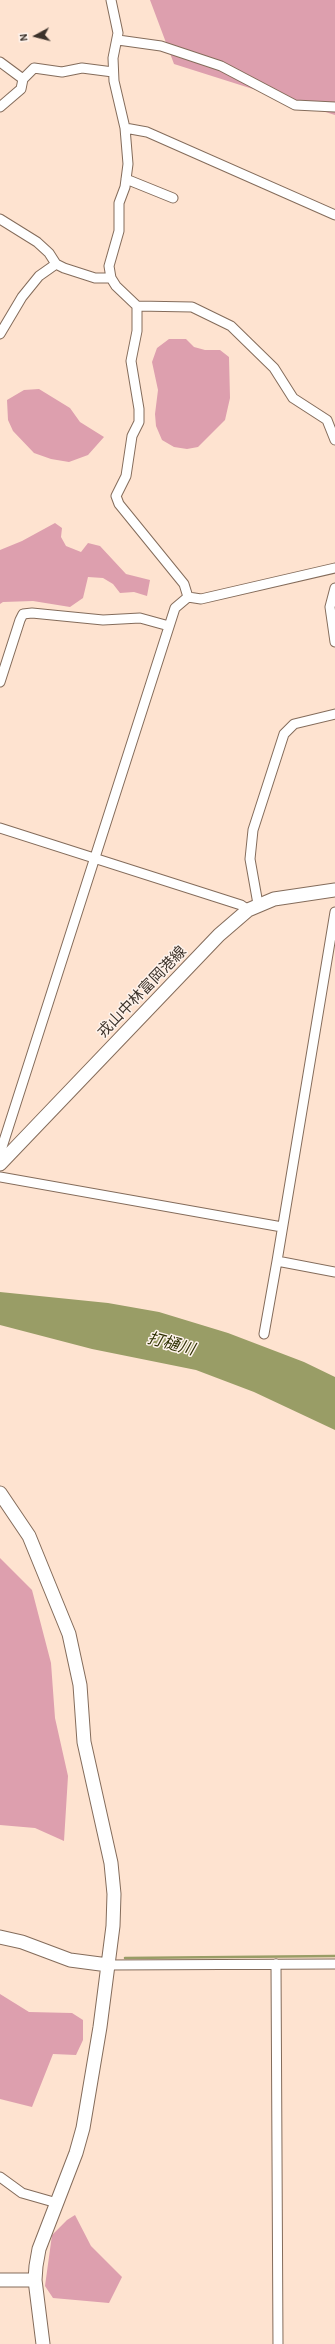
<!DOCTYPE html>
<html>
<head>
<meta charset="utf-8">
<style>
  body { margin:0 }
  #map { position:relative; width:335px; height:2344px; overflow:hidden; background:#fee3d0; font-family:"Alegreya Sans",sans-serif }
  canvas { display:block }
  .north { position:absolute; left:16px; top:16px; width:40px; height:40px; -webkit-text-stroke:3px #fef3ec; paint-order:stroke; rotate:263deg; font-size:11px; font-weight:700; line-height:16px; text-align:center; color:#3c322a }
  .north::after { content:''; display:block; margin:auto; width:14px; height:18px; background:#3c322a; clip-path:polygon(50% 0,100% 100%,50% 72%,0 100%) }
</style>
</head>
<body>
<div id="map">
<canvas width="335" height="2344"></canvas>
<div class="north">N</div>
</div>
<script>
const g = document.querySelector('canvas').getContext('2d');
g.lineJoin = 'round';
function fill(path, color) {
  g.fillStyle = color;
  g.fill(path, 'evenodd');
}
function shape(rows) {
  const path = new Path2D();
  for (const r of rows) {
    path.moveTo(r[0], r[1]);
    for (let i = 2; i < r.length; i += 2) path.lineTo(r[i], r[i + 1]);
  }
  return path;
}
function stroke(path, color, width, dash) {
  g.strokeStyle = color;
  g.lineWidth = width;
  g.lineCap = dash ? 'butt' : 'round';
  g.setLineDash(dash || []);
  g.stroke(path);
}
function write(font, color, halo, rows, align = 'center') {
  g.font = font + ' "Alegreya Sans","Noto Sans JP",sans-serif';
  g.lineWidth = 3;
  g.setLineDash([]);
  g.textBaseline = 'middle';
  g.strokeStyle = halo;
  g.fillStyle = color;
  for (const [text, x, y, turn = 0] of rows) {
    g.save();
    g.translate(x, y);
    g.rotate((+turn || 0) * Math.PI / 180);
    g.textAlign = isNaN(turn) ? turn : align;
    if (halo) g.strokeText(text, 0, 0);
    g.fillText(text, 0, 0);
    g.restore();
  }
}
const forest = shape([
  [150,0,335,0,335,115,174,64],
  [169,339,186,339,194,347,205,350,220,350,229,357,230,398,225,420,198,447,187,449,174,447,162,440,156,426,155,414,158,390,152,362,157,348],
  [39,389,70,408,80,422,104,437,88,455,69,462,51,459,34,453,13,431,8,420,7,400,24,390],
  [55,523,62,528,61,537,66,546,81,552,88,543,100,546,126,574,150,580,147,596,134,592,120,593,113,584,103,578,88,577,83,598,70,607,33,601,3,602,0,604,0,550,22,541],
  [0,1558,32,1590,51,1663,55,1718,68,1776,64,1841,35,1828,0,1825],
  [0,1994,29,2012,72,2013,83,2020,83,2040,76,2055,53,2054,32,2107,0,2099],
  [75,2215,91,2246,122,2277,109,2303,53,2298,45,2286,52,2235,67,2220]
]);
const water = shape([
  [0,1292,108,1303,159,1312,228,1333,304,1362,335,1377,335,1430,254,1392,196,1370,92,1349,0,1325]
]);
const stream = shape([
  [125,1958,335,1956]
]);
const street = shape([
  [111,0,118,33,113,58,114,81,125,128,128,164,125,187,119,203,119,231,109,266,111,278,116,286,137,306,192,307,231,326,274,368,293,398,327,420,335,440],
  [118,40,161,46,221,66,295,105,335,107],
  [0,62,23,79],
  [0,107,21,89,23,79,34,68,62,72,82,68,113,72],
  [125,128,147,132,335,215],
  [126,179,173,198],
  [0,219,37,242,49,253,56,264,64,268,95,278,111,278],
  [137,306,137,331,131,361,139,409,139,422,132,436,126,476,116,496,119,504,184,584,188,597],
  [0,334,22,297,39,276,56,264],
  [335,588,330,607,335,642],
  [0,682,20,620,23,614,32,613,103,620,140,618,169,626],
  [0,828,241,905,248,910],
  [258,904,250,859,253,830,284,734,294,724,335,714],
  [335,912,277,1261,335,1272],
  [4,1160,2,1147,175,608,188,597,201,599,335,568],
  [0,1177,282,1227],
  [264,1334,277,1261],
  [276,1964,278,2344],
  [108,1965,335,1964],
  [0,2177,22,2193,57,2203]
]);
const secondary = shape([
  [0,1164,219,935,248,910,274,899,335,890],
  [0,1493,29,1536,69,1634,80,1685,84,1742,111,1863,114,1894,113,1926,100,2027,83,2128,76,2153,39,2249,36,2266,35,2280,43,2344],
  [0,1937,22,1942,70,1960,108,1965],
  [0,2280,35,2280]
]);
const streetNames = [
  ["戎山中林富岡港線",142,992,-46]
];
const waterNames = [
  ["打樋川",171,1344,15]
];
fill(forest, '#dd9fae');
fill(water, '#999d66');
stroke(stream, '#999d66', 2.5);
stroke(street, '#846c5b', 11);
stroke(secondary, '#846c5b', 15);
stroke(street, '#fff', 9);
stroke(secondary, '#fff', 13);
write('15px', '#3c322a', '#fef3ec', streetNames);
write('italic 16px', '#2f3103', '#fef3ec', waterNames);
</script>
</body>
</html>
